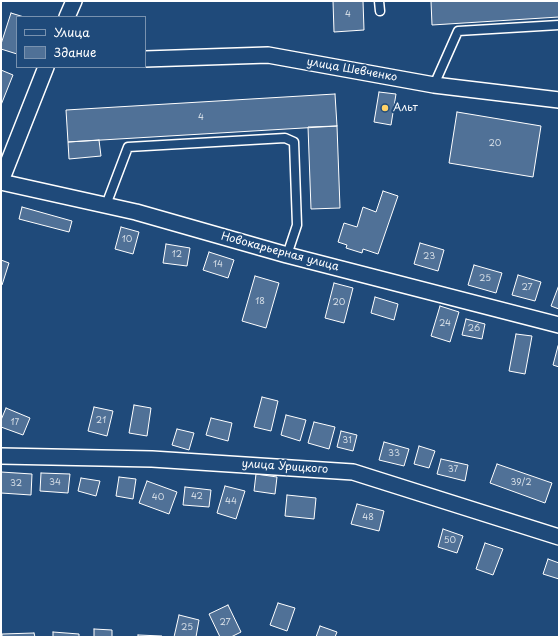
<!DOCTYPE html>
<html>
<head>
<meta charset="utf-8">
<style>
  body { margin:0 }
  #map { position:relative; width:560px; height:638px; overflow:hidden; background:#1f4a7a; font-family:"Playpen Sans",sans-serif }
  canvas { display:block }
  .frame { position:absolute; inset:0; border:2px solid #fff; pointer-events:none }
  .legend { position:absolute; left:16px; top:16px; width:130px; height:52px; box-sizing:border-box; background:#1f4a7a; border:1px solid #7992af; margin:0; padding:5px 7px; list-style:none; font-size:12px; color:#fff }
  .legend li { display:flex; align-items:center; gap:8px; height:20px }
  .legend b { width:20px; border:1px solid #7992af }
</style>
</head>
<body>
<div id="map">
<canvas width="560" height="638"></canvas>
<div class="frame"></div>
<ul class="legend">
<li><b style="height:5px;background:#1f4a7a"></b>Улица</li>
<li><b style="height:11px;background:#507197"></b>Здание</li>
</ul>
</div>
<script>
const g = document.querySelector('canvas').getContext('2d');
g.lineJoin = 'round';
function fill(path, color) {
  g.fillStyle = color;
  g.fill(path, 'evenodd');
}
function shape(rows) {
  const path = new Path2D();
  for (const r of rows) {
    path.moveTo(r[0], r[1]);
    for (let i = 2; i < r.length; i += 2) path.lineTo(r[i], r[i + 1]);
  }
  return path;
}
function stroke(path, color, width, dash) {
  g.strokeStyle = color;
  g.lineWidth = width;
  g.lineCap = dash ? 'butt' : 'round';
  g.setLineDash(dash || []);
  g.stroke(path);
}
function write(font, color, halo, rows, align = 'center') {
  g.font = font + ' "Playpen Sans",sans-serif';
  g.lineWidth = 4;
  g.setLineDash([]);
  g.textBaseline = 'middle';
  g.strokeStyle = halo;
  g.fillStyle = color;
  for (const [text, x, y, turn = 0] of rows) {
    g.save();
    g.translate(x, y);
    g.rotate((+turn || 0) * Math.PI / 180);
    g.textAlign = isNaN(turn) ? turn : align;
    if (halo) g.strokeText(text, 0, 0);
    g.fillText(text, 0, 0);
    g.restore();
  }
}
const building = shape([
  [333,1,363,1,364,30,334,32,333,1],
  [431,1,559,1,559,17,432,25,431,1],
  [11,13,24,17,17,17,17,54,1,49,1,44,11,13],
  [1,70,13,75,1,105,1,70],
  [379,92,396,94,391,125,374,122,379,92],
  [335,94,337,126,68,142,66,110,335,94],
  [457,112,541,126,533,177,449,163,457,112],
  [337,126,340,208,311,209,308,127,337,126],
  [99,140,101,156,69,159,68,142,99,140],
  [383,191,398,196,378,254,363,249,362,253,346,248,347,245,338,242,344,223,357,227,363,207,376,212,383,191],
  [22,207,72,221,69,232,19,219,22,207],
  [121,227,139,232,133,254,115,249,121,227],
  [420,243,444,250,438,271,414,264,420,243],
  [166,244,190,248,187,266,163,263,166,244],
  [209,252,234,260,228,278,203,270,209,252],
  [1,260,9,263,2,285,1,285,1,260],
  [474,265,502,273,496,293,468,285,474,265],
  [518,275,541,282,535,301,512,295,518,275],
  [255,276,279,283,266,328,242,321,255,276],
  [334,283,353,288,344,323,325,318,334,283],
  [559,285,559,309,551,306,559,285],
  [375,297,398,304,394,320,371,313,375,297],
  [440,306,459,312,450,342,431,336,440,306],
  [466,319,485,324,482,339,462,335,466,319],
  [516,334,532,336,525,374,509,371,516,334],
  [558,346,559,346,559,367,553,365,558,346],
  [262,397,278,401,271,431,254,427,262,397],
  [134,405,151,408,147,436,129,433,134,405],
  [94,407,113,411,107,436,88,431,94,407],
  [6,408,30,418,23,435,1,427,1,420,6,408],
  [286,415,306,420,300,441,281,435,286,415],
  [211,418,232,423,228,441,206,435,211,418],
  [314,422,335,427,329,449,308,443,314,422],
  [177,429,194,433,189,450,172,445,177,429],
  [341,431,357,435,353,451,337,447,341,431],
  [384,442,409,449,404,466,379,460,384,442],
  [419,446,435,451,429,468,414,464,419,446],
  [441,459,468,465,465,481,437,474,441,459],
  [497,464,552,483,545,503,490,483,497,464],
  [1,472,32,474,31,495,1,493,1,472],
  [41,473,70,474,68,493,40,491,41,473],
  [256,474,277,477,275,494,254,491,256,474],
  [119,477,136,479,133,499,116,496,119,477],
  [81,478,100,481,96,496,78,491,81,478],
  [147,481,177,492,169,514,139,503,147,481],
  [225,486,245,491,236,519,217,513,225,486],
  [185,487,211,490,209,507,183,505,185,487],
  [287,495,316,498,314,519,285,516,287,495],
  [357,504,384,511,379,531,351,524,357,504],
  [443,529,463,536,457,553,438,547,443,529],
  [485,543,503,549,493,575,476,569,485,543],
  [548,559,559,563,559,579,543,574,548,559],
  [278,603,295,608,287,631,270,625,278,603],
  [228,605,241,632,231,637,220,637,209,614,228,605],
  [179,615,199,620,196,637,174,637,179,615],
  [320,626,337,632,335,637,316,637,320,626],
  [94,629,112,630,112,637,94,637,94,629],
  [53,632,79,634,79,637,53,637,53,632],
  [34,633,35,637,2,637,2,634,34,633],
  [138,635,162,636,162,637,138,637,138,635]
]);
const service = shape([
  [379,1,380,11],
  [434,85,458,31,559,25],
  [106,205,128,147,285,138,294,142,297,225,287,255]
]);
const minor = shape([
  [67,17,74,1],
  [145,59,268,55,434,85,559,100],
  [1,181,46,67],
  [1,182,136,212,287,255,559,325],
  [1,456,152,459,353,472,559,537]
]);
const markers = [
  [385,108,4,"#ffd166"]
];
const numberNames = [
  ["4",348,15],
  ["4",201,118],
  ["20",495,144],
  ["10",127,240],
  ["12",177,255],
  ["23",429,257],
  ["14",218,265],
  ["25",485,279],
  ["27",527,288],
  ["18",260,302],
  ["20",339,303],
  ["24",445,324],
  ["26",474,329],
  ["21",101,421],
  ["17",15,423],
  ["31",347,441],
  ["33",394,454],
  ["37",453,470],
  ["34",55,483],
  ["39/2",521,483],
  ["32",16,484],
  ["42",197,497],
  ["40",158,498],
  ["44",231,502],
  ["48",368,518],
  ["50",450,541],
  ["27",225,623],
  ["25",187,628]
];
const streetNames = [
  ["улица Шевченко",352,70,10],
  ["Новокарьерная улица",280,252,15],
  ["улица Урицкого",285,467,4]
];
const poiNames = [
  ["Альт",393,108]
];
fill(building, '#507197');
stroke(building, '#fff', 1);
stroke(service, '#fff', 11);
stroke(minor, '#fff', 18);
stroke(service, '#1f4a7a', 8);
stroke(minor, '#1f4a7a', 15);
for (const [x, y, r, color] of markers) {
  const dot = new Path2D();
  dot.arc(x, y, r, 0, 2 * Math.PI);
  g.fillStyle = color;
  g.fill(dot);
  stroke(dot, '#1f4a7a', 1.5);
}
write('9px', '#d3dce5', null, numberNames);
write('11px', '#fff', '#1f4a7a', streetNames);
write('11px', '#fff', '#1f4a7a', poiNames, 'left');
</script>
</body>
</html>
